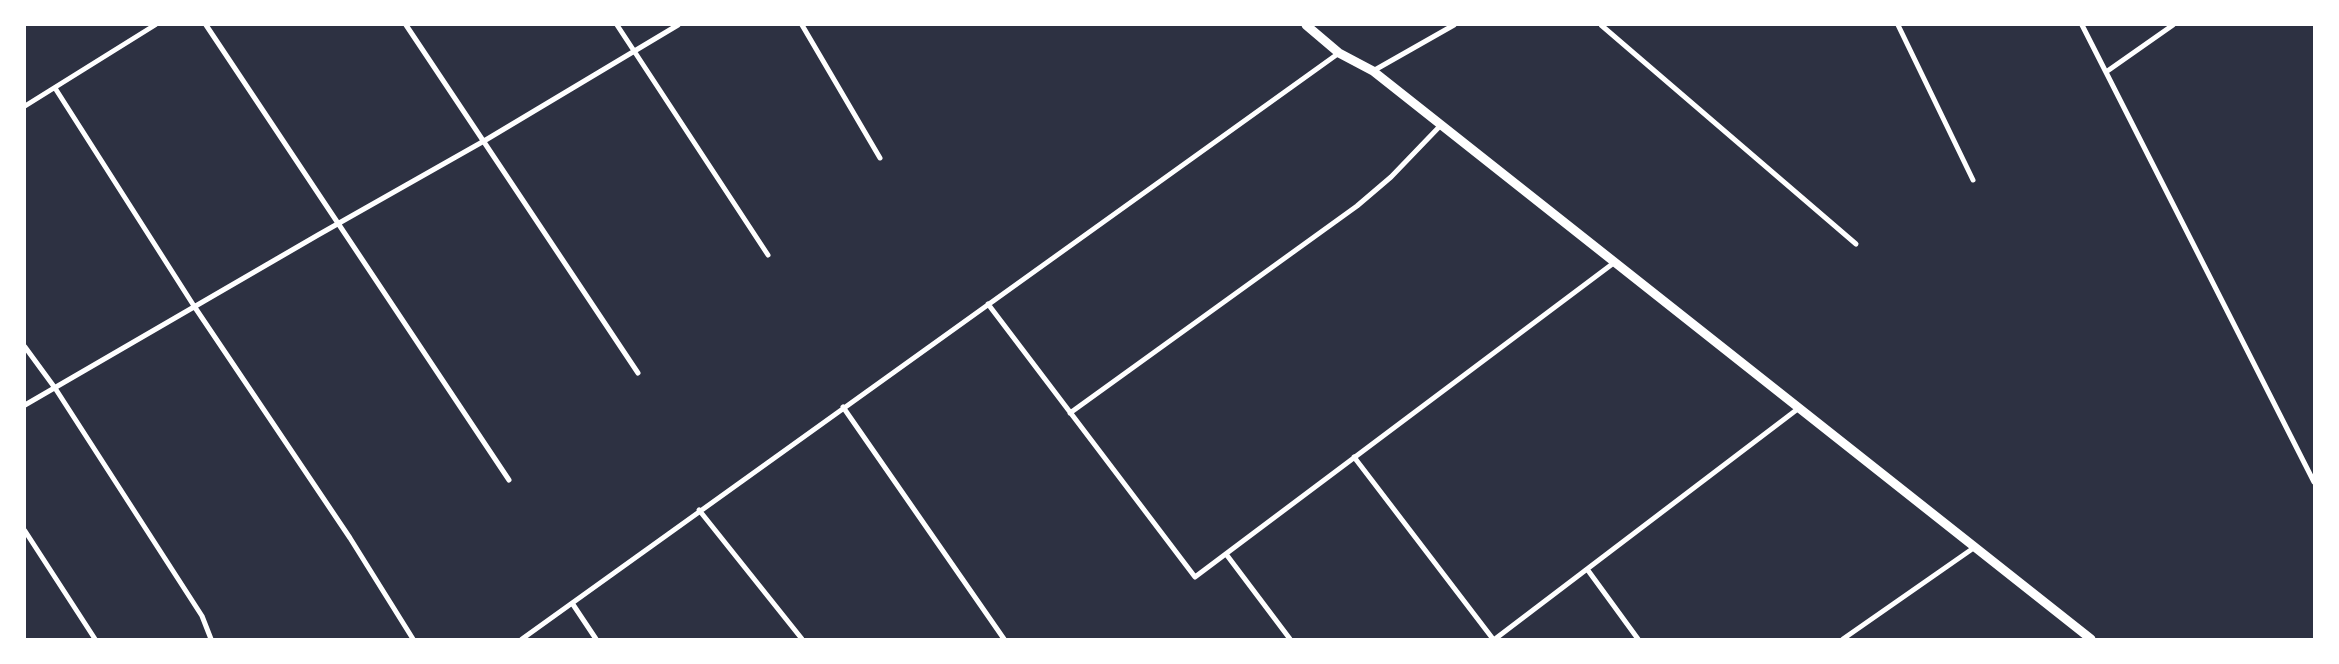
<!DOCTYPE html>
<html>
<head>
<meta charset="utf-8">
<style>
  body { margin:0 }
  #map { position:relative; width:2339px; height:664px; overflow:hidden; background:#2d3142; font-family:Manrope,sans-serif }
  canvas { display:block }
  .frame { position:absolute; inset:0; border:26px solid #fff; pointer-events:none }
</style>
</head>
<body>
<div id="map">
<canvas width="2339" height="664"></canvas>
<div class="frame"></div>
</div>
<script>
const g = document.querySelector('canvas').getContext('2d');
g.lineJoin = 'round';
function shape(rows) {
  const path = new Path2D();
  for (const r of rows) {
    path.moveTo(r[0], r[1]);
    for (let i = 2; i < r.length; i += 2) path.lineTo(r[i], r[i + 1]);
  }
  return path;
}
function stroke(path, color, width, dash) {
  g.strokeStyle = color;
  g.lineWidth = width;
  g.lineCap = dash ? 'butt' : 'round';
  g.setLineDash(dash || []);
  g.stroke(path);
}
const minor = shape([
  [206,25,509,480],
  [406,25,638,373],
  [617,25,768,255],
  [802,25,880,158],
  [1601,25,1856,244],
  [1898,25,1973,180],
  [2082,25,2314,482],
  [1373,71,1454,25],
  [2106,72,2173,25],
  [55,88,194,306,350,538,413,639],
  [25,106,155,25],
  [988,304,1195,577,1615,262],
  [25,347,55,388,202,616,211,639],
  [25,405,318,235,484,141,678,25],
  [843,407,1004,639],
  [1070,413,1357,206,1391,177,1441,125],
  [1354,457,1493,639],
  [699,510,802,639],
  [25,531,95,639],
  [1226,554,1290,639],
  [1587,569,1638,639],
  [572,603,596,639],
  [522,639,1339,53],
  [1495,639,1799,408],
  [1843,639,1975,547]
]);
const tertiary = shape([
  [1306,25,1339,53,1373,71,2091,639]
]);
stroke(minor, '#fff', 5);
stroke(tertiary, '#fff', 9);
</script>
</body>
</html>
